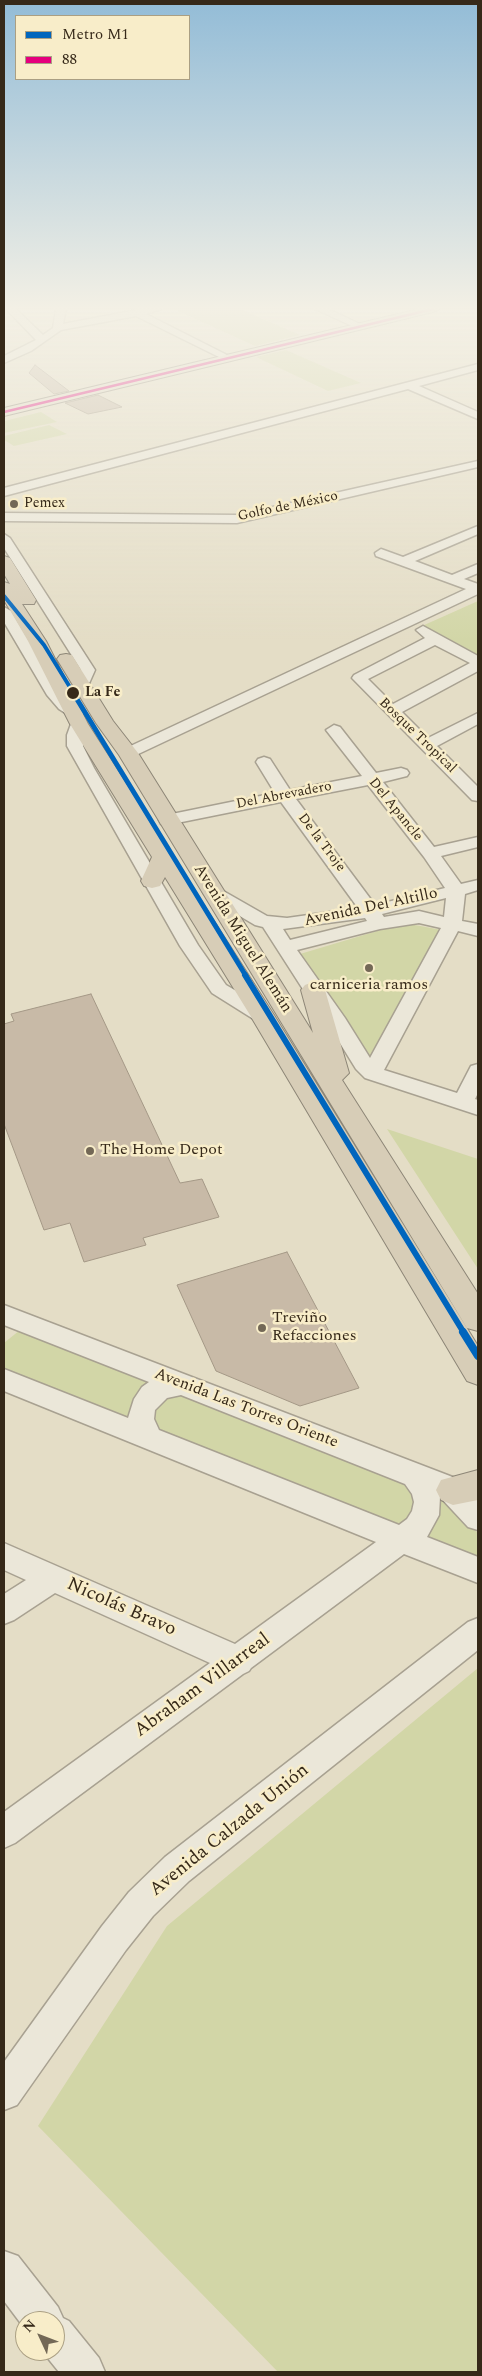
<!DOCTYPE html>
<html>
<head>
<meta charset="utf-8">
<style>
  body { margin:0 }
  #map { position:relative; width:482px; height:2376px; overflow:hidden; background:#e4ddc6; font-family:Spectral,serif }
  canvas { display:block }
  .frame { position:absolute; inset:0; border:5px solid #362919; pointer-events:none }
  .legend { position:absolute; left:15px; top:15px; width:175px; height:65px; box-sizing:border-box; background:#f8edc9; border:1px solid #aa9f83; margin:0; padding:6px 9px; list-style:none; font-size:15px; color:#362919 }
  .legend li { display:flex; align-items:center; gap:10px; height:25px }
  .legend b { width:25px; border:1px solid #aa9f83 }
  .north { position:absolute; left:15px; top:2311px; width:50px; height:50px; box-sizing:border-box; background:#f8edc9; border:1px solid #aa9f83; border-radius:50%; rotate:313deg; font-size:14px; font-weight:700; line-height:20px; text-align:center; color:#362919 }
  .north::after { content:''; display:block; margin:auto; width:18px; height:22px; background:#736856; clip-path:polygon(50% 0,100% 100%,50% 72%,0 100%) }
</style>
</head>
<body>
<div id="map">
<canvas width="482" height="2376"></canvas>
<div class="frame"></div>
<ul class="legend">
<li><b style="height:6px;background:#0065bd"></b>Metro M1</li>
<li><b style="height:6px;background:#e5007d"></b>88</li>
</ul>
<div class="north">N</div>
</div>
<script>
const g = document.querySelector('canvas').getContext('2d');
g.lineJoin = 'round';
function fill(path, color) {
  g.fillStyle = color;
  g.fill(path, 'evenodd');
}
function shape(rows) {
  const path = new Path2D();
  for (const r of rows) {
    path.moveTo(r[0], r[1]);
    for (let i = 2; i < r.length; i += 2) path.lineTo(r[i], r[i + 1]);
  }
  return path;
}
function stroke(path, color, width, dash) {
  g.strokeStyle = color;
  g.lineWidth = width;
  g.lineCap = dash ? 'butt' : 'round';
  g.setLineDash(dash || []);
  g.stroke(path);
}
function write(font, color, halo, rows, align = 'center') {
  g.font = font + ' Spectral,serif';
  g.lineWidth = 5;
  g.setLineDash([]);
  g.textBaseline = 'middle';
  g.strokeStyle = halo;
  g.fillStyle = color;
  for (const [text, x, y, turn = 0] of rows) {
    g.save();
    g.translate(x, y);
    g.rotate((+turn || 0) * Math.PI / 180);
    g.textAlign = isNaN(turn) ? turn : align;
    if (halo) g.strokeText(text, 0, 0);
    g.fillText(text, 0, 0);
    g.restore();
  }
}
const green = shape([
  [174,309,240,309,300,335,255,346],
  [286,350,361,383,328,391,256,357],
  [41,412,57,422,4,433,4,421],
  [49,425,67,434,14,446,4,440,4,436],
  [478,601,478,656,436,638,422,626],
  [404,923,442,930,368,1059,300,954],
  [387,1129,478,1159,478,1269],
  [20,1330,151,1380,127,1420,4,1371,4,1343],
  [178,1391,415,1482,415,1515,396,1528,154,1432,152,1405],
  [437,1491,453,1497,478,1534,478,1563,422,1537,434,1523,439,1512],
  [478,1668,478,2372,278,2372,38,2126,167,1926]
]);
const building = shape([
  [35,365,69,391,54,394,29,373,35,365],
  [98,395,122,407,88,414,65,403,98,395],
  [91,994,180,1183,202,1179,219,1217,143,1238,146,1245,84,1262,70,1223,44,1230,4,1124,4,1024,14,1021,11,1014,91,994],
  [287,1252,359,1388,300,1406,216,1371,177,1285,287,1252]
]);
const minor = shape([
  [6,309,16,309,43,335,53,328,56,309,66,309,63,324,142,309,161,309,146,314,229,356,227,358,221,358,136,316,61,330,31,351,4,363,4,356,36,340,6,309],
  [315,309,328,309,360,324,352,326,315,309],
  [478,364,478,370,419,386,478,412,478,419,408,389,4,496,4,488,478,364],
  [478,461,478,467,237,523,4,521,4,513,237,515,478,461],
  [478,526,478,534,415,561,452,575,478,564,478,573,464,579,478,584,478,594,134,756,122,756,120,753,122,750,466,589,376,556,375,553,381,549,403,557,478,526],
  [4,534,10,538,95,670,87,688,82,689,75,685,81,670,4,548,4,534],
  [4,607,11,611,58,690,69,703,80,710,83,713,80,716,70,716,59,709,47,695,4,622,4,607],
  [423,626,478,656,478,671,402,712,428,738,478,713,478,724,437,746,478,787,478,801,472,800,352,678,354,675,425,638,416,630,423,626],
  [435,645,470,663,393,704,368,679,435,645],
  [79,719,87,724,83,735,83,746,94,768,198,945,226,985,269,1010,272,1015,269,1020,262,1022,255,1020,212,993,180,946,67,746,67,735,71,724,79,719],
  [334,725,340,727,376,773,401,768,407,770,409,773,407,776,383,782,434,847,478,837,478,847,441,856,461,884,478,880,478,890,465,894,462,921,478,924,478,936,458,931,384,1070,457,1093,471,1066,478,1064,478,1093,475,1099,478,1100,478,1115,365,1078,356,1069,330,1027,306,994,263,927,255,925,206,896,203,892,206,888,212,887,218,888,267,916,287,918,358,908,281,802,167,825,161,824,159,820,161,816,167,815,275,793,256,762,258,759,264,757,270,759,290,790,362,776,326,730,334,725],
  [368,785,424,857,445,888,375,905,296,799,368,785],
  [446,898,444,917,419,911,384,917,382,914,446,898],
  [365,918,367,921,290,940,283,929,365,918],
  [419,923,441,928,370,1058,345,1018,297,950,380,929,419,923],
  [4,1305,463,1481,478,1499,478,1530,468,1527,440,1497,439,1515,427,1537,478,1557,478,1583,404,1554,251,1668,249,1671,243,1674,15,1843,4,1848,4,1812,210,1663,55,1593,14,1620,4,1624,4,1594,26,1580,4,1570,4,1543,235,1644,376,1542,4,1391,4,1369,128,1418,134,1399,142,1387,149,1382,4,1325,4,1305],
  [181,1395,405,1484,412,1494,414,1502,412,1511,407,1519,399,1525,159,1430,154,1419,155,1410,167,1398,181,1395],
  [478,1618,478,1650,189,1881,153,1916,126,1950,17,2105,4,2110,4,2062,102,1926,129,1892,165,1857,468,1622,478,1618],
  [4,2251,18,2256,58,2307,63,2318,69,2321,99,2358,105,2372,59,2372,42,2351,55,2351,55,2321,25,2321,25,2329,4,2301,4,2251]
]);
const major = shape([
  [419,309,439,309,433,312,4,416,4,408,419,309]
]);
const highway = shape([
  [4,556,10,558,36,600,34,604,22,604,46,641,88,724,274,1015,478,1346,478,1385,467,1381,250,1015,165,877,160,886,152,888,144,886,141,881,152,857,70,724,28,641,4,600,4,582,10,584,4,574,4,556],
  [66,654,72,655,113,721,138,753,313,1033,301,990,305,985,313,982,321,985,325,990,349,1073,342,1080,478,1294,478,1331,467,1328,119,755,96,723,57,659,60,655,66,654],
  [478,1470,478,1500,453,1505,441,1500,436,1490,441,1480,478,1470]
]);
const bus1 = shape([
  [4,412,433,309]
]);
const metro1Far3 = shape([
  [4,596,44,645,76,697]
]);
const metro1Far2 = shape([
  [75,696,246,976]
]);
const metro1Far1 = shape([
  [245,975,464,1333]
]);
const metro1 = shape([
  [463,1332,478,1356]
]);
const markers = [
  [14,504,5,"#736856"],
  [73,693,7,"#362919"],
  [369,968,5,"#736856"],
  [90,1151,5,"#736856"],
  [262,1328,5,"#736856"]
];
const farPoinames = [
  ["Pemex",24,504]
];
const farStreetnames = [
  ["Golfo de México",288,507,-12],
  ["Bosque Tropical",417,736,44],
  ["Del Abrevadero",284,796,-11],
  ["Del Apancle",395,810,51],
  ["De la Troje",321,843,53]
];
const farStopnames = [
  ["La Fe",85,693]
];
const streetNames = [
  ["Avenida Del Altillo",371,908,-12],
  ["Avenida Miguel Alemán",242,939,58],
  ["Avenida Las Torres Oriente",246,1409,21]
];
const poiNames = [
  ["carniceria ramos",369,986,"center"],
  ["The Home Depot",100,1151],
  ["Treviño",272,1319],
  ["Refacciones",272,1337]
];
const nearStreetnames = [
  ["Nicolás Bravo",121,1608,24],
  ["Abraham Villarreal",203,1686,-36],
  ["Avenida Calzada Unión",230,1831,-39]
];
fill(green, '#d2d6a7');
fill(building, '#c8baa7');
stroke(building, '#a49886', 1);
stroke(minor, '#a8a191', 3);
stroke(major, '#8d8677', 2);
stroke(highway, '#8d8677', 2);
fill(minor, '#ebe7d9');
fill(major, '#e3ddc9');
fill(highway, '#d7cdb7');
stroke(bus1, '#e5007d', 2.5);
stroke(metro1Far3, '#0065bd', 4);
stroke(metro1Far2, '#0065bd', 5);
stroke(metro1Far1, '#0065bd', 6);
stroke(metro1, '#0065bd', 8);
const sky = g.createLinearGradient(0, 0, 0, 642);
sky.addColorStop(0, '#93bcd7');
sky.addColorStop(0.48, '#f3f0e5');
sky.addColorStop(1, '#f3f0e500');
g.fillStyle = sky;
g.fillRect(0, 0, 482, 642);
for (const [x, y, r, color] of markers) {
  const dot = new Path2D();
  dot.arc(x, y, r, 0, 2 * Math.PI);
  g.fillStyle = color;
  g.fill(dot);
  stroke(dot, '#f8edc9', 2);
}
write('14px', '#362919', '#f8edc9', farPoinames, 'left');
write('14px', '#362919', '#f8edc9', farStreetnames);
write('bold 14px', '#362919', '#f8edc9', farStopnames, 'left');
write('16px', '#362919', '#f8edc9', streetNames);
write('16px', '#362919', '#f8edc9', poiNames, 'left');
write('19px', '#362919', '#f8edc9', nearStreetnames);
</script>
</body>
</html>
